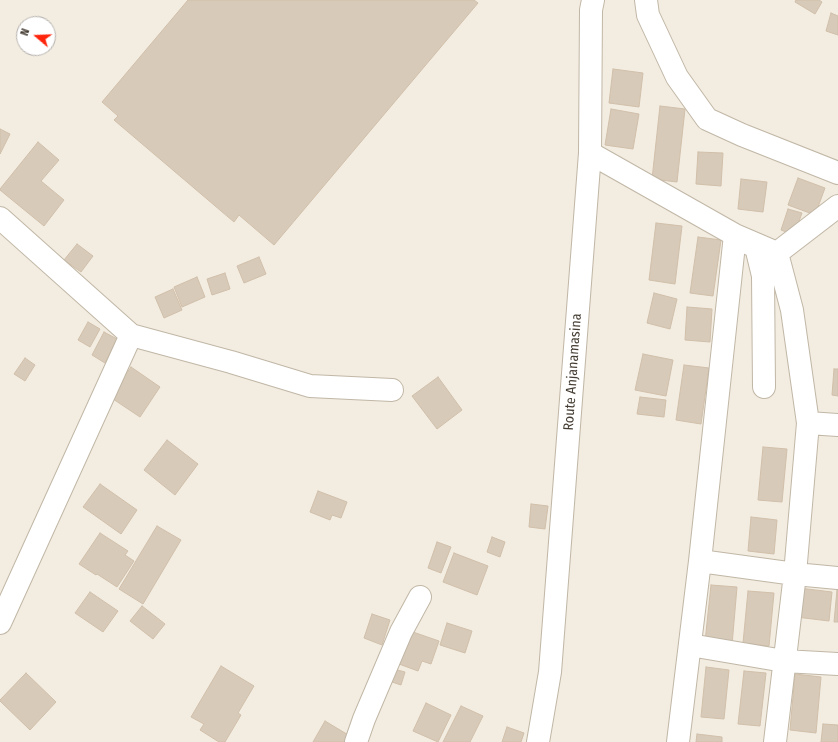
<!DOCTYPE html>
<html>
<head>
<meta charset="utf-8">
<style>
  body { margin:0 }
  #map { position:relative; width:838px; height:742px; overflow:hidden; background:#f2ece1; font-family:"Fira Sans Condensed",sans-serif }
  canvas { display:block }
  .north { position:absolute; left:16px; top:16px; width:40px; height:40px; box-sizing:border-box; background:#fff; border:1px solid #b4b1ad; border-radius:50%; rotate:289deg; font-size:11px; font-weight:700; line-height:16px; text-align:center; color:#443c32 }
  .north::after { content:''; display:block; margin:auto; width:14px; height:18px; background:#ff240c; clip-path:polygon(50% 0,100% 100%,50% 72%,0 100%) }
</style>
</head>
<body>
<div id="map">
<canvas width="838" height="742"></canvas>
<div class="north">N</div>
</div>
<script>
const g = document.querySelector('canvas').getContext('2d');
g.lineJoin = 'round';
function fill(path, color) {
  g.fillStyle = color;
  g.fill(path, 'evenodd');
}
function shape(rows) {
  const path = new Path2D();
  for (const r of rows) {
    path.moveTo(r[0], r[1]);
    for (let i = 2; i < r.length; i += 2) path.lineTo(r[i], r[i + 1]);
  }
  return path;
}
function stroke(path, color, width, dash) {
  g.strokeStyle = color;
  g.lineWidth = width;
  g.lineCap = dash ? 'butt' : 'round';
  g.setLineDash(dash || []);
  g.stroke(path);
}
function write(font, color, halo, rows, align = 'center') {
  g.font = font + ' "Fira Sans Condensed",sans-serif';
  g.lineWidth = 3;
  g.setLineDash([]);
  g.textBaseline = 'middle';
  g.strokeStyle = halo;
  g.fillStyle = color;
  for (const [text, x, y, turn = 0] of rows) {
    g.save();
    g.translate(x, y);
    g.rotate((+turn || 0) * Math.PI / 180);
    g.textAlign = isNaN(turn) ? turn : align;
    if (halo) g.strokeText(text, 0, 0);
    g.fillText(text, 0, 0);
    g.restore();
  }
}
const building = shape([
  [188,0,474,0,478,3,274,245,239,215,234,222,114,120,118,116,102,102,188,0],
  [796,0,819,0,822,2,815,14,795,2,796,0],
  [831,13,838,16,838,35,826,31,831,13],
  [613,69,643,73,639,107,609,103,613,69],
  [660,106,685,109,677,182,652,179,660,106],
  [611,109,639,114,633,149,605,145,611,109],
  [0,129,10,134,0,154,0,129],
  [38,142,59,160,41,181,64,200,44,226,0,190,0,189,38,142],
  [698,152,723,153,721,186,696,184,698,152],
  [798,178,825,188,815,215,788,205,798,178],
  [741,179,767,182,763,212,738,209,741,179],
  [788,209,802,213,794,235,781,230,788,209],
  [656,223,682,226,675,284,649,280,656,223],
  [698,237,721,240,713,296,690,293,698,237],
  [77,244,93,256,81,272,64,260,77,244],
  [259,257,266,274,244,283,237,266,259,257],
  [225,273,230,289,212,295,207,279,225,273],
  [197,277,205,297,182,307,174,287,197,277],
  [173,289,182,310,164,318,155,297,173,289],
  [654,293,677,299,670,329,647,323,654,293],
  [687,307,712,309,710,342,685,340,687,307],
  [88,322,100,329,90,347,78,340,88,322],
  [104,332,117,339,105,363,92,355,104,332],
  [643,354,673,360,666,396,635,390,643,354],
  [25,358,35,365,25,381,14,374,25,358],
  [684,365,709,368,701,424,676,420,684,365],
  [131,367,160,387,140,417,110,397,131,367],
  [834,369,838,369,838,396,832,395,834,369],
  [438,377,462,410,437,429,412,396,438,377],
  [640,397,666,400,664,417,637,414,640,397],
  [167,440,198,464,175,495,144,470,167,440],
  [763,447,787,449,782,502,758,500,763,447],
  [100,484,137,510,121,534,83,507,100,484],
  [318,491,347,502,341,518,332,515,330,520,310,512,318,491],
  [531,504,548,506,545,529,529,527,531,504],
  [751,517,777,520,774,554,748,551,751,517],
  [157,526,181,540,143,604,119,589,157,526],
  [100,533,128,551,125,555,134,561,117,587,97,574,96,575,79,564,100,533],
  [492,537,505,542,500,557,487,552,492,537],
  [437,542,451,547,441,573,428,568,437,542],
  [454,553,488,566,477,595,443,582,454,553],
  [711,585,737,587,732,645,705,642,711,585],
  [799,588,832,592,829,621,796,617,799,588],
  [837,590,838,590,838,622,834,622,837,590],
  [748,591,774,593,769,646,743,643,748,591],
  [90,592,118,611,103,632,75,613,90,592],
  [142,606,165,624,153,639,130,621,142,606],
  [372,614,390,620,382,645,364,638,372,614],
  [447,623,472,631,465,653,440,645,447,623],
  [410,631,439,641,431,664,422,661,418,671,399,664,410,631],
  [221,666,254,686,238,713,241,715,225,742,219,742,200,730,204,724,191,717,221,666],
  [706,667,729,670,724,719,701,717,706,667],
  [390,668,405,672,401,685,386,680,390,668],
  [744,671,766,673,760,726,738,724,744,671],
  [26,673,56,702,30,730,0,701,0,700,26,673],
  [795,674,821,677,816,733,790,730,795,674],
  [426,703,451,715,438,742,413,731,426,703],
  [461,706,483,716,470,742,443,742,461,706],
  [325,721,355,739,353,742,313,742,325,721],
  [823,724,838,725,838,742,821,742,823,724],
  [507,727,524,733,521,742,502,742,507,727],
  [697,734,722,737,722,742,696,742,697,734]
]);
const minor = shape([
  [646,0,648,15,677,77,707,119,742,135,838,173],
  [590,153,735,235,777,253,792,310,808,423,795,574,775,742],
  [0,218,131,335,0,623],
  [777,253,838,206],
  [131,335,231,362,310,386,392,390],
  [808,423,838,425],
  [700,561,795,574,838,578],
  [690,645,784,661,838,664],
  [356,742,364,719,401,632,420,597],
  [538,742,550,672,590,153,591,10,593,0],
  [678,742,700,561,735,235,745,242,756,247,763,276,764,387]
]);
const streetNames = [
  ["Route Anjanamasina",573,372,-86]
];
fill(building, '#d8cab9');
stroke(building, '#d0bfa9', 1);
stroke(minor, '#c1b7a6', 24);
stroke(minor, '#fff', 22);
write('14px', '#443c32', '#fff', streetNames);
</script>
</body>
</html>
